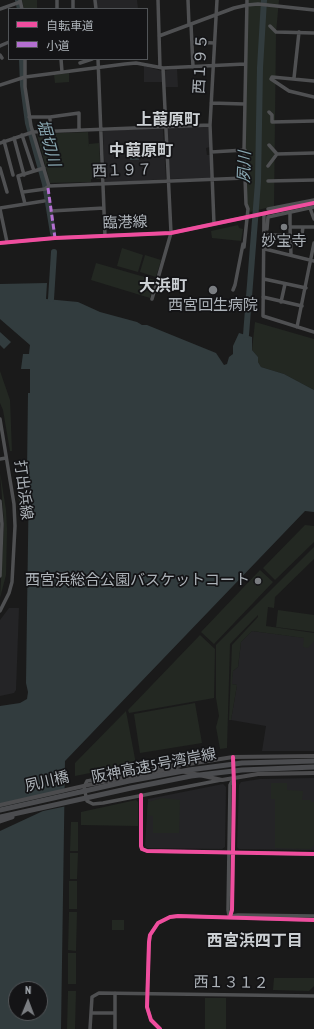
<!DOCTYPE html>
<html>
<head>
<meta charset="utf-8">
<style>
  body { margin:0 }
  #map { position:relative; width:314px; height:1029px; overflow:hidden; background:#1a1a1a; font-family:"PT Sans Narrow","Noto Sans JP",sans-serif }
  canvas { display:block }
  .legend { position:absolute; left:8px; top:8px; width:140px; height:52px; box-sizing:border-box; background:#141416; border:1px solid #515457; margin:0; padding:5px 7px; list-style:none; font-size:12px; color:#adb3b9 }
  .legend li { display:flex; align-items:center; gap:8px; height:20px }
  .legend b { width:20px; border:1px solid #515457 }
  .north { position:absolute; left:8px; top:981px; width:40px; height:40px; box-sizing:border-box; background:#141416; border:1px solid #515457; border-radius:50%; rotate:1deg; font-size:11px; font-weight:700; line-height:16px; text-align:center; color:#adb3b9 }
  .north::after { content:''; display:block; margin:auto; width:14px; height:18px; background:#7a7d81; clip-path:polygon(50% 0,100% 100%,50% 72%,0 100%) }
</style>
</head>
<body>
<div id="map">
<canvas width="314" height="1029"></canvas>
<ul class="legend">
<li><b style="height:5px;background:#ef4d9e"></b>自転車道</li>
<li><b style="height:5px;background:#b36fd0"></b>小道</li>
</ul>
<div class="north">N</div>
</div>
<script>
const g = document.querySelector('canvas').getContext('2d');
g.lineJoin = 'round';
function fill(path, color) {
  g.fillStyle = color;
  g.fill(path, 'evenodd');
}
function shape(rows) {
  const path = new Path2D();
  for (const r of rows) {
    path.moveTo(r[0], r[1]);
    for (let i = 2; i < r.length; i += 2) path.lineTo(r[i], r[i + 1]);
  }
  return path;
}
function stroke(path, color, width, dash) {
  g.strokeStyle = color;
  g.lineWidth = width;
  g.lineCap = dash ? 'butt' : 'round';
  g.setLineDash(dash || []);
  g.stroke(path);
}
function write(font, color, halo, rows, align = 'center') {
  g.font = font + ' "PT Sans Narrow","Noto Sans JP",sans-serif';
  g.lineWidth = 3.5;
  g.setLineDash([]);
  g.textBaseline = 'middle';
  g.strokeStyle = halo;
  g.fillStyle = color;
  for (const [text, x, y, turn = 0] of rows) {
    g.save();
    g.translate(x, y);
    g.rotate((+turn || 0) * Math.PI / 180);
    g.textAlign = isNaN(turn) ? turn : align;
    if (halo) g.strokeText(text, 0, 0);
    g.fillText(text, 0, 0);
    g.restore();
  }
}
const built = shape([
  [97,0,137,0,138,9,97,9],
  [144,66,162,71,177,69,178,87,165,87,162,82,144,82],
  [208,126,210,147,206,148,207,155,210,155,211,177,209,178,169,179,167,130,168,127],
  [163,128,166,179,105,183,103,131],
  [9,608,19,608,16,690,14,693,0,696,0,620],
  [252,631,314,639,314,751,262,751,266,726,231,720,237,685,231,684,233,671,238,667,241,642],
  [314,778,314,850,239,849,237,847,239,785,241,782,260,779],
  [223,784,226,787,225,847,222,849,147,848,145,845,148,799]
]);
const green = shape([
  [22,0,37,0,37,9,24,9],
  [248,0,279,0,276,33,274,206,250,212,247,204,245,141],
  [69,73,69,82,55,83,54,75],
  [88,132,89,147,89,144,99,143,101,179,91,179,91,182,50,183,37,134],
  [238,225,239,228,243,229,241,241,212,238,211,231],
  [122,248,143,255,138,272,117,266],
  [145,255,161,260,156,277,140,272],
  [96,263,155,280,150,298,91,280],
  [255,322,314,339,314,390,284,374,261,367,258,362,258,357,252,350],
  [0,371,10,400,12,451,10,451,3,410,0,403],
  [0,472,6,510,7,530,6,575,0,598,4,523],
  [15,476,22,476,20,518,19,501],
  [305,525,314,526,314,542,275,580,263,568],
  [314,547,314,559,275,597,274,608,268,607,266,626,314,633,314,641,308,648,303,647,304,638,252,631,241,642,238,667,233,671,232,684,237,685,231,720,229,720,232,645,258,617,258,615,230,644,227,748,220,749,216,727,219,716,216,698,216,645],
  [260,570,273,582,214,644,201,632],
  [278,610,314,615,314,632,276,627],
  [200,635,215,649,214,698,129,713,128,710],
  [195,703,202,743,140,753,134,714],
  [126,711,136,764,75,776,75,763],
  [271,783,287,783,287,790,303,791,302,800,311,800,311,802,314,802,314,845,310,849,275,848,275,799,271,799],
  [162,798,180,800,179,833,153,833,153,816,147,815,148,802],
  [136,800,138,802,138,826,81,825,81,812],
  [71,822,78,822,78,851,70,851],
  [70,853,78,853,77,879,70,879],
  [69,881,77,881,77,909,69,909],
  [69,912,77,912,76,951,68,950],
  [112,920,124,920,124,930,112,930],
  [68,953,76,953,76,984,68,984],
  [274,978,314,978,314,986,309,991,273,990],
  [68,991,76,991,75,1029,67,1029],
  [205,998,226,998,226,1029,205,1029]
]);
const water = shape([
  [130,148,139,148,139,160,130,160],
  [47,283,46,299,78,302,100,312,137,322,142,325,147,325,216,353,224,365,227,364,229,357,233,354,233,346,239,333,252,337,252,350,258,357,258,362,261,367,284,374,314,390,314,512,305,511,65,761,61,1029,0,1029,0,706,20,703,27,699,28,692,26,683,29,472,27,472,28,393,30,393,30,369,21,369,23,354,29,354,30,345,0,319,0,284],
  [16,989,40,989,40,1013,16,1013],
  [0,332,11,342,4,349,0,345]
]);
const pier = shape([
  [66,792,67,806,43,811,0,831,0,807]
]);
const river = shape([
  [18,0,20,9],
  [22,59,23,85,28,123,45,184,53,233],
  [51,299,54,252],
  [246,335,258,182,260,68,264,0]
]);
const minor = shape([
  [20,0,22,9],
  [57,0,57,9],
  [73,0,73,9],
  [95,0,96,9],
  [158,0,160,67],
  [188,0,189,25],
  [0,9,20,2],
  [191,24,193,67],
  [270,26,276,32,314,33],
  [159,36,234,8,247,5,258,4,314,10],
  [192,42,214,43],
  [0,46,9,42],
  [0,55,2,58],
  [25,59,25,87,31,126,49,186],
  [61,59,62,72],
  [98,59,105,236],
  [80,63,92,59],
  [294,78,299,32],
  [314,81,272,77,271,79,289,91,314,97],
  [0,85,25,77,125,64,136,63,163,68,245,64],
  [211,103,244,104],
  [269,112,272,115,272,122,314,121],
  [29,117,50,117,79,113,79,130],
  [50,117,50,131],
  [22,135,34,171],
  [14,138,24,175],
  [4,141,13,175],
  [0,143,33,132,210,125],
  [269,145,277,154],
  [211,152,245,150],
  [277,154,314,153],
  [268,166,277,154],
  [0,168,7,192],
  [268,181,314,180],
  [49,186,245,178],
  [23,192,45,189,49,186],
  [25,204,18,176,44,168],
  [0,208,44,201],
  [310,208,314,219],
  [0,209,7,242],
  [268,209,314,200],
  [51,211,104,208],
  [290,212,290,227,314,227],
  [264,214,263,316,314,332],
  [214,224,210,125,217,0],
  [290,227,291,255],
  [267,229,268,217,314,207],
  [265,235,290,235],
  [290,241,301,241,303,227],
  [0,243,55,238,171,233,314,203],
  [244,247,248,209,246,204,244,151,247,0],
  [265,249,314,261],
  [264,279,306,288],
  [233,290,235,285,243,244],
  [263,297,302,306],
  [152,299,171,233,163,68],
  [281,302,285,284],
  [297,327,314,243],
  [0,419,14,504,15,526,12,582,9,593,0,611],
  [0,459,6,458],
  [0,501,2,524,0,576],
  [191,762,87,781,84,787,87,801,93,804,103,803,221,780],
  [141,795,141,846,142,849,147,851,314,854],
  [229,916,228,910,230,785,233,779],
  [231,916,238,915,314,916],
  [230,917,232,910,233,852,234,784,233,757],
  [91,1013,115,1013],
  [90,1029,92,997,99,993,314,996],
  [115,1029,115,993],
  [160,1029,151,1020,147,1007,149,942,150,935,158,923,170,917,178,916,314,920]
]);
const major = shape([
  [170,767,233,757,314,756],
  [0,805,88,785,172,769,222,780,258,774,314,773]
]);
const highway = shape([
  [0,810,129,781,189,770,242,763,314,761],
  [0,817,131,788,191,776,242,770,314,767],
  [0,821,12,817]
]);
const quiet = shape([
  [48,188,55,238]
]);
const cycleway = shape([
  [0,243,55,238,171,233,314,203],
  [141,795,141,846,142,849,147,851,314,854],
  [230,917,232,910,233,852,234,784,233,757],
  [160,1029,151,1020,147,1007,149,942,150,935,158,923,170,917,178,916,314,920]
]);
const markers = [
  [284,227,4,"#7a7d81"],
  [213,290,5,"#7a7d81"],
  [258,581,4,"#7a7d81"]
];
const streetNames = [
  ["西１９５",201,64,-87],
  ["西１９７",122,171,-2],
  ["臨港線",125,223,-2],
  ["打出浜線",23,490,83],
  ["阪神高速5号湾岸線",154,766,-11],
  ["夙川橋",47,782,-13],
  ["西１３１２",231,983,1]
];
const poiNames = [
  ["妙宝寺",284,242],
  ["西宮回生病院",213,306],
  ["西宮浜総合公園バスケットコート",250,581,"right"]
];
const neighbourhoodNames = [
  ["上葭原町",168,120],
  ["中葭原町",141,151],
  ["大浜町",163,286],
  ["西宮浜四丁目",255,941]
];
const waterNames = [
  ["堀切川",48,143,75],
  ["夙川",245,167,-88]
];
fill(built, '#242426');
fill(green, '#232822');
fill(water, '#323c3e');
fill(pier, '#1a1a1a');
stroke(river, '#323c3e', 6);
stroke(minor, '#4f5052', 3.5);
stroke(major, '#4c4c4e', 4);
stroke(highway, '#4b4c4f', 5);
stroke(quiet, '#b36fd0', 3, [6, 3]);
stroke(cycleway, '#ef4d9e', 4);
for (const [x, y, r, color] of markers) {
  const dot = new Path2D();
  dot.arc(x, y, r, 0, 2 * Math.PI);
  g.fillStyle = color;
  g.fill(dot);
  stroke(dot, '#141416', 1.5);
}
write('15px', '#adb3b9', '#141416', streetNames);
write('15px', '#adb3b9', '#141416', poiNames);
write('bold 16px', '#cdd1d5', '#141416', neighbourhoodNames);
write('italic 16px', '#88a6b0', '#141416', waterNames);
</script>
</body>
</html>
